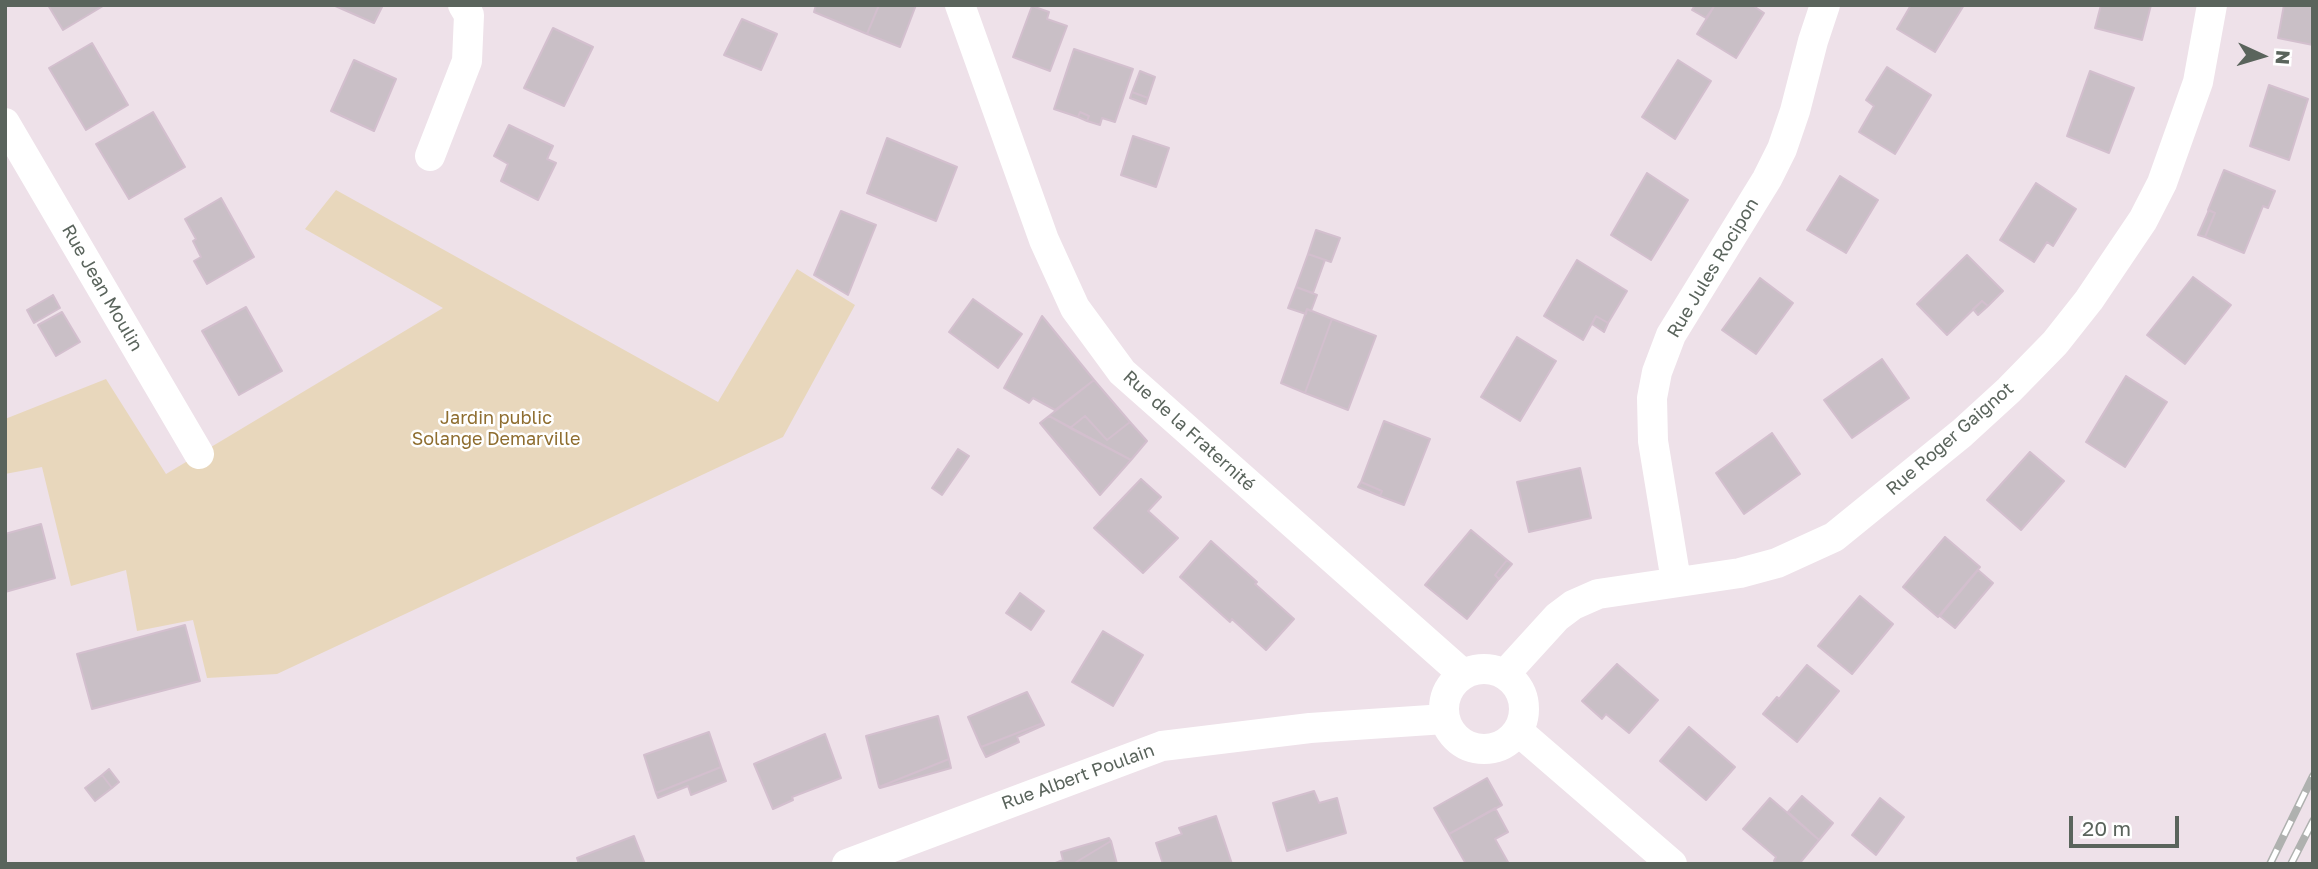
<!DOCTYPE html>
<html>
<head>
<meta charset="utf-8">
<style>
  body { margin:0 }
  #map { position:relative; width:2318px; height:869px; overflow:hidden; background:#eee1e9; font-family:"Golos Text",sans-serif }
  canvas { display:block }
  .frame { position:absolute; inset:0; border:7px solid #5a645c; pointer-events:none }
  .north { position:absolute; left:2227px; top:21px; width:70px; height:70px; -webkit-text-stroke:5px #fff; paint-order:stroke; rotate:94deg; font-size:19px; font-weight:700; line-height:28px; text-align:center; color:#5a645c }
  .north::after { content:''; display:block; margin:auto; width:24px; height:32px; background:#5a645c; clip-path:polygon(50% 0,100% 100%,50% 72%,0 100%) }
  .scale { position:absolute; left:2069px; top:816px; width:110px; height:32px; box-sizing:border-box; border:4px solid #5a645c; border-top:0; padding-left:9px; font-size:21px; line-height:24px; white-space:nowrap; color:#5a645c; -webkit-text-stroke:5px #fff; paint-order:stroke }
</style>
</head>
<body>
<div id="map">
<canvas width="2318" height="869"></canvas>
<div class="frame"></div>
<div class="north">N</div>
<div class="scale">20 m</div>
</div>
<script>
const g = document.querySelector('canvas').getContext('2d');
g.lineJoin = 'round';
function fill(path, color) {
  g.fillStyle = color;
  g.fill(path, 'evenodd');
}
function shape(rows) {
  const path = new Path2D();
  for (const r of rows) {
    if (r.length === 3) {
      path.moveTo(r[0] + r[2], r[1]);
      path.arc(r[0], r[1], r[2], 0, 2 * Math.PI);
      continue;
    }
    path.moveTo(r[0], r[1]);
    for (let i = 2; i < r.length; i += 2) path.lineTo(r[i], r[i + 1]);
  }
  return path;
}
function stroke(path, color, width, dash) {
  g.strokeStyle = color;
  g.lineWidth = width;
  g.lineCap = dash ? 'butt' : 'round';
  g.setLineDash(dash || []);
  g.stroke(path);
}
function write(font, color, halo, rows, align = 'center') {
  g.font = font + ' "Golos Text",sans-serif';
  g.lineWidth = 5;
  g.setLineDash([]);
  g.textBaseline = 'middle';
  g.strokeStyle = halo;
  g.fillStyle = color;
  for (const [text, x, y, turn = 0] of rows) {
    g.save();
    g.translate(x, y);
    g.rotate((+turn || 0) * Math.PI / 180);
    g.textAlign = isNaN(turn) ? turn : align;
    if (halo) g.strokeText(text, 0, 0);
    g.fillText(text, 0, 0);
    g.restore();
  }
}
const green = shape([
  [336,190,718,402,797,269,855,305,783,437,277,674,207,678,193,620,137,631,126,570,71,586,42,467,5,474,5,419,106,379,166,474,443,308,305,229]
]);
const building = shape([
  [48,5,103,5,103,6,63,30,48,5],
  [333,5,383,5,374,23,333,5],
  [816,5,879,5,867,34,814,12,816,5],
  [879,5,916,5,900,47,867,34,879,5],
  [1695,5,1715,5,1706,18,1692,10,1695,5],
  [1715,5,1752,5,1764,13,1736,58,1697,34,1715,5],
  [1911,5,1964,5,1935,52,1897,29,1911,5],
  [2101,5,2151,5,2142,40,2095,28,2101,5],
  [2284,5,2313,5,2313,45,2278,38,2284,5],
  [1032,6,1049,12,1047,19,1067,26,1050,71,1013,57,1032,6],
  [742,19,777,34,761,70,724,55,742,19],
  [553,28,593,47,564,106,524,88,553,28],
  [92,43,128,105,86,130,49,68,92,43],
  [1074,49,1133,69,1115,122,1102,118,1100,125,1087,121,1089,116,1080,112,1078,117,1054,109,1074,49],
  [354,60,396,79,374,131,331,111,354,60],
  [1678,60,1711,81,1675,139,1642,117,1678,60],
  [1887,67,1931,95,1895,154,1859,132,1874,106,1866,100,1887,67],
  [1140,71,1155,77,1148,98,1132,92,1140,71],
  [2090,71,2134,88,2109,153,2067,136,2090,71],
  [2269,85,2308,99,2289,160,2250,146,2269,85],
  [1132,92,1148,98,1146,104,1130,98,1132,92],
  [153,112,185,167,129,199,96,144,153,112],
  [1080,112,1089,116,1087,121,1078,117,1080,112],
  [509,125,553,146,547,159,556,163,538,200,501,181,508,164,494,156,509,125],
  [1133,136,1169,148,1156,187,1121,175,1133,136],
  [887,138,957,167,936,221,867,193,887,138],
  [2224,170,2275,191,2268,208,2263,206,2244,253,2205,237,2215,213,2208,210,2224,170],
  [1647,173,1688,200,1651,260,1611,235,1647,173],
  [1840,176,1878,200,1846,253,1807,230,1840,176],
  [2036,183,2076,209,2053,246,2047,242,2034,262,2000,240,2036,183],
  [221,198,254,257,207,284,194,261,201,257,193,241,196,239,185,219,221,198],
  [2209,210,2215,213,2205,237,2198,235,2209,210],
  [841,211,876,225,848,295,814,275,841,211],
  [1316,230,1340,238,1331,262,1308,254,1316,230],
  [1308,254,1325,260,1313,293,1296,287,1308,254],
  [1967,255,2003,291,1988,306,1982,301,1947,335,1917,304,1967,255],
  [1577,260,1627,291,1608,323,1596,316,1583,340,1544,316,1577,260],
  [2193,277,2231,305,2185,364,2147,335,2193,277],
  [1760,278,1793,303,1756,354,1722,330,1760,278],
  [1296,287,1317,295,1311,311,1307,309,1306,314,1288,308,1296,287],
  [53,295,60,308,34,323,27,310,53,295],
  [973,299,1022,334,998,368,949,332,973,299],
  [1982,301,1988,306,1978,315,1973,309,1982,301],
  [246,307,282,371,239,395,202,331,246,307],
  [1307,309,1332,319,1305,393,1281,383,1307,309],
  [62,312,80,342,56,356,38,325,62,312],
  [1042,316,1094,380,1055,410,1033,398,1029,403,1004,388,1042,316],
  [1596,316,1608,323,1604,332,1592,324,1596,316],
  [1332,319,1376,336,1348,410,1305,393,1332,319],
  [1517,337,1556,361,1520,421,1481,397,1517,337],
  [1882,359,1909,398,1852,438,1824,400,1882,359],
  [2126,376,2167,402,2125,467,2086,442,2126,376],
  [1094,380,1130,422,1107,440,1085,416,1070,428,1049,416,1094,380],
  [1049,416,1131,460,1100,495,1040,423,1049,416],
  [1085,416,1107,440,1130,422,1147,441,1131,460,1070,428,1085,416],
  [1384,421,1430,439,1404,505,1380,496,1382,491,1361,482,1384,421],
  [1772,433,1800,474,1744,514,1716,473,1772,433],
  [958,449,969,456,942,495,932,488,958,449],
  [2030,452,2064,481,2021,530,1987,500,2030,452],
  [1580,468,1591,518,1529,532,1517,482,1580,468],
  [1141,479,1161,497,1148,511,1178,538,1143,573,1094,528,1141,479],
  [1361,482,1382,491,1380,496,1358,487,1361,482],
  [41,524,55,578,5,592,5,534,41,524],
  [1471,530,1507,560,1495,575,1499,579,1467,619,1425,585,1471,530],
  [1945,537,1980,567,1938,617,1903,587,1945,537],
  [1211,541,1257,582,1255,584,1294,619,1266,650,1232,619,1230,622,1180,577,1211,541],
  [1507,560,1512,564,1499,579,1495,575,1507,560],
  [1978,570,1993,583,1955,628,1940,616,1978,570],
  [1020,593,1044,611,1031,630,1006,613,1020,593],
  [1860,596,1893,624,1852,674,1818,646,1860,596],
  [185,625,200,681,92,709,77,654,185,625],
  [1103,631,1143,655,1113,706,1072,682,1103,631],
  [1617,664,1658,700,1629,733,1606,714,1602,719,1582,701,1617,664],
  [1807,665,1839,691,1797,742,1763,714,1777,697,1779,699,1807,665],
  [1027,692,1043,723,981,747,968,717,1027,692],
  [938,716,949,759,879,787,866,736,938,716],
  [1043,723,1044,725,1017,737,1019,742,986,757,981,747,1043,723],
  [1689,727,1735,767,1706,800,1660,761,1689,727],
  [709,732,721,767,656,793,644,755,709,732],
  [825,734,841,778,792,797,793,800,773,809,754,764,825,734],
  [949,759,951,768,880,788,879,787,949,759],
  [721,767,726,781,691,795,688,786,658,798,656,793,721,767],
  [109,769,119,782,112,788,102,775,109,769],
  [102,775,112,788,95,801,85,788,102,775],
  [1487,778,1502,805,1449,834,1434,808,1487,778],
  [1314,791,1319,803,1337,798,1346,833,1287,851,1273,803,1314,791],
  [1802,796,1833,823,1819,840,1788,812,1802,796],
  [1770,798,1819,840,1799,864,1778,864,1774,861,1776,857,1743,829,1770,798],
  [1880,798,1904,817,1876,855,1852,835,1880,798],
  [1495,808,1508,832,1495,839,1509,864,1466,864,1449,834,1495,808],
  [1216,816,1232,864,1163,864,1156,843,1182,834,1179,828,1216,816],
  [634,836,645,864,579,864,577,858,634,836],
  [1109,838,1111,841,1073,864,1053,864,1063,860,1061,852,1109,838],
  [1111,841,1117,864,1073,864,1111,841]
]);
const minor = shape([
  [960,5,1044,240,1075,308,1122,372,1463,674],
  [5,123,199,454],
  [430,156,467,61,469,15,463,5],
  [1676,581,1653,441,1652,398,1657,372,1671,335,1767,179,1782,149,1795,111,1813,41,1825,5],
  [1484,709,40],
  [1505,674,1557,617,1573,605,1598,594,1740,573,1777,563,1834,537,1962,433,2009,390,2055,343,2089,300,2143,220,2162,183,2198,82,2212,5],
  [1518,731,1672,864],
  [847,864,1162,746,1310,728,1445,719]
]);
const rail = shape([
  [2270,864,2313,776],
  [2291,864,2313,821]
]);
const streetNames = [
  ["Rue Jules Rocipon",1713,268,-59],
  ["Rue Jean Moulin",102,288,60],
  ["Rue de la Fraternité",1189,431,42],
  ["Rue Roger Gaignot",1950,439,-41],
  ["Rue Albert Poulain",1078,777,-20]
];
const parkNames = [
  ["Jardin public",496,418],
  ["Solange Demarville",496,439]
];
fill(green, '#e8d7bc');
fill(building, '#c9bfc6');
stroke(building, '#d3bfce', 2);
stroke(minor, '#fff', 30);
stroke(rail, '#afb1af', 8);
stroke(rail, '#fff', 5, [16]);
write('18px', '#5a645c', '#fff', streetNames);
write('18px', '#8e6d2f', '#fff', parkNames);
</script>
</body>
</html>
